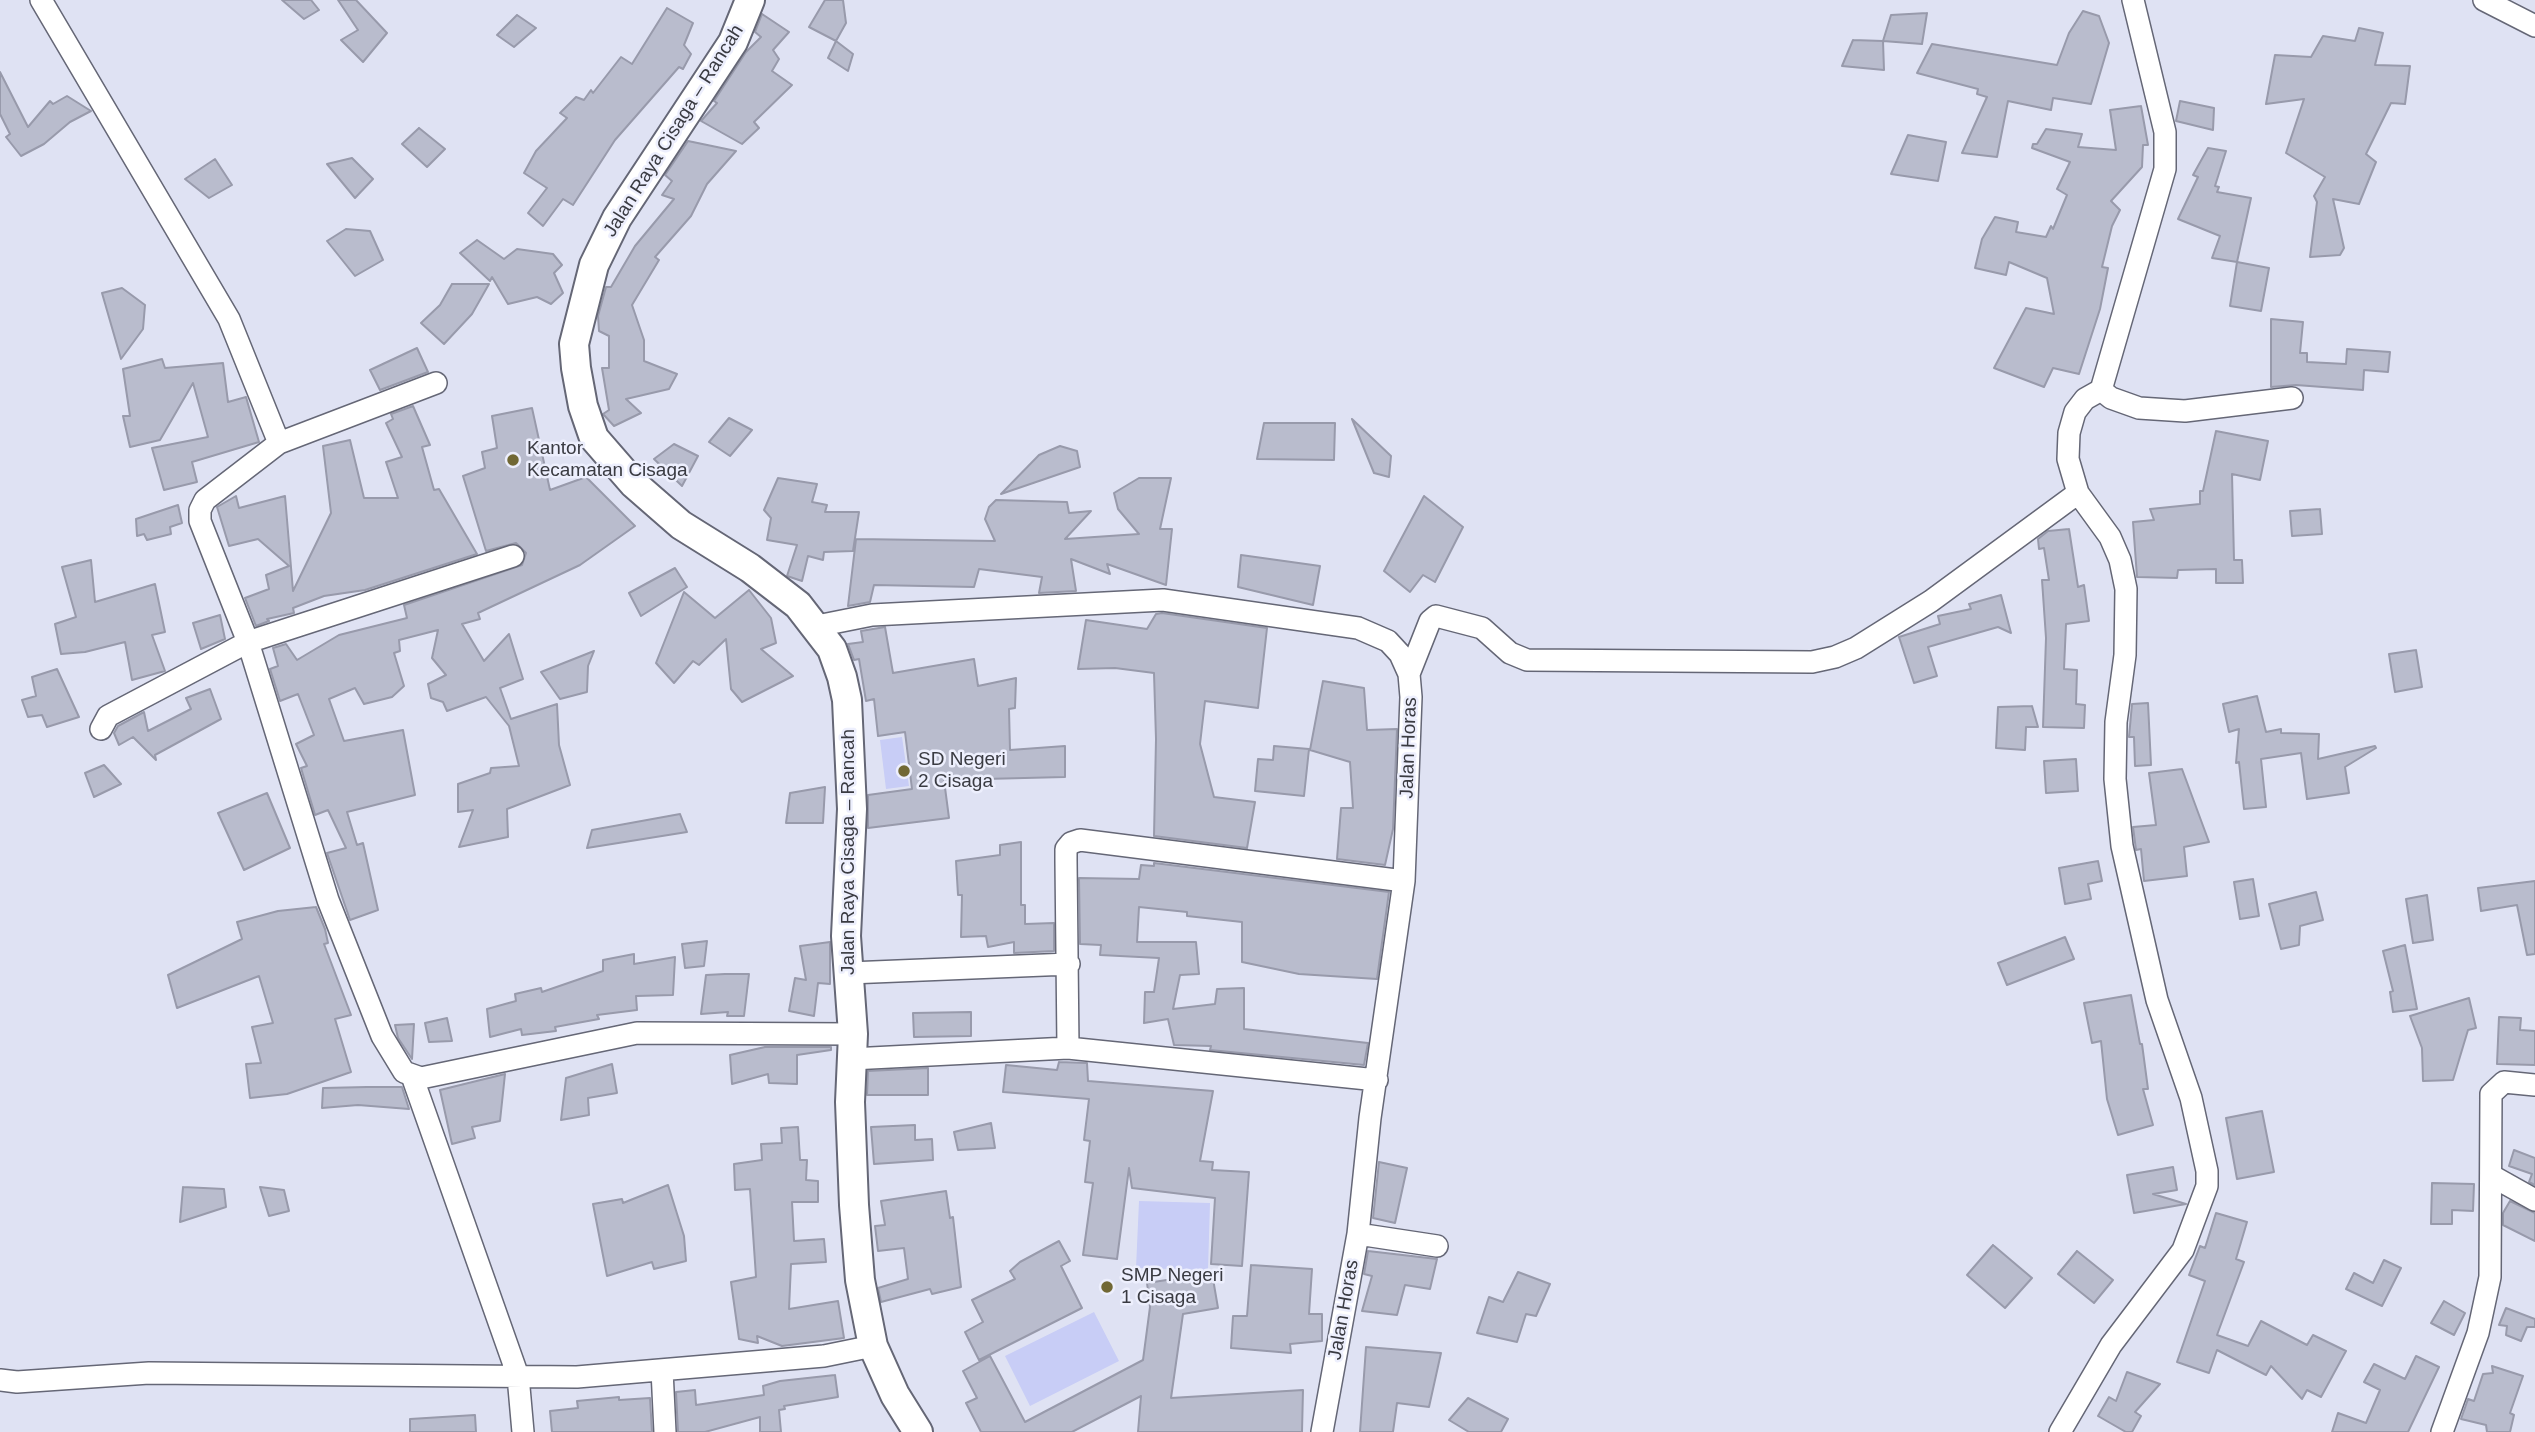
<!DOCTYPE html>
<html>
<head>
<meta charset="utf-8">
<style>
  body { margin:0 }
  canvas { display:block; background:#dfe2f3 }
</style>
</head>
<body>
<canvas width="2535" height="1432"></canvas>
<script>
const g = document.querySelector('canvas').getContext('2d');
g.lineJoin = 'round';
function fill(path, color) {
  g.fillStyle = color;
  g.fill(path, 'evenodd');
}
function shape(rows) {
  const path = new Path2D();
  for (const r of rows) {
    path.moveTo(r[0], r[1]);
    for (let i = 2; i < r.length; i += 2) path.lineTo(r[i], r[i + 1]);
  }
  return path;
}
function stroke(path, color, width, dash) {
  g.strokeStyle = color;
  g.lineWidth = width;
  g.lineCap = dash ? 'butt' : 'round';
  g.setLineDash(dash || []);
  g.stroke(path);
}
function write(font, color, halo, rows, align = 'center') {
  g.font = font + ' Arial,sans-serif';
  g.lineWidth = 5;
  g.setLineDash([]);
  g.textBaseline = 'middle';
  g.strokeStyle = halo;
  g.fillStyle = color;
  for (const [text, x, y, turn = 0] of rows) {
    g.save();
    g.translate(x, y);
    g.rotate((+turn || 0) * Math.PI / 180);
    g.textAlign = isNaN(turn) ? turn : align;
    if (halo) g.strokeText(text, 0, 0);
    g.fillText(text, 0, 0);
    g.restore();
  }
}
const green = shape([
  [902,737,909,786,886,789,880,740],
  [1139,1201,1210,1203,1208,1270,1136,1268],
  [1094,1312,1119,1361,1030,1406,1005,1356]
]);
const building = shape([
  [282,0,311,0,319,10,304,19,282,0],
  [338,0,356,0,387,33,363,62,341,40,358,30,338,0],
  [825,0,843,0,846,23,836,41,809,27,825,0],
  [667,8,693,23,684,45,691,54,683,69,679,67,615,140,573,205,563,199,543,226,528,213,547,188,524,173,536,151,567,118,560,113,576,97,584,100,591,90,593,93,621,57,632,64,667,8],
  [2083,11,2099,16,2109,43,2091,104,2053,98,2051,110,2008,101,1997,157,1962,153,1987,97,1977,94,1978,89,1917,73,1932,44,2057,65,2069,33,2083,11],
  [1927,13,1922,44,1883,41,1891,15,1927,13],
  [762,14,789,32,773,50,779,59,772,71,792,85,754,122,759,128,742,144,701,121,717,103,714,101,746,52,761,37,755,32,762,14],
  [517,15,536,28,514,47,497,35,517,15],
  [2359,28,2383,33,2375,65,2410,66,2405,104,2391,103,2366,154,2376,162,2359,204,2333,199,2344,248,2340,255,2310,257,2317,202,2314,196,2325,177,2286,153,2304,99,2266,104,2275,55,2311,57,2323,36,2355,41,2359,28],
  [1853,40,1883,41,1884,70,1842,66,1853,40],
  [836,41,853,54,848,71,828,58,836,41],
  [0,72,28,127,50,101,53,104,67,96,91,111,70,122,44,144,21,156,6,137,10,134,0,114,0,72],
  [2180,101,2214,108,2213,130,2176,121,2180,101],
  [2141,106,2148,145,2143,145,2142,167,2111,201,2120,210,2112,226,2102,267,2108,268,2100,309,2079,374,2053,368,2044,387,1994,368,2026,308,2054,314,2047,278,2009,262,2006,275,1975,268,1982,239,1995,217,2018,222,2016,232,2046,237,2051,226,2053,229,2067,195,2057,189,2070,162,2032,148,2033,144,2037,144,2046,129,2082,134,2078,147,2116,150,2110,110,2141,106],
  [419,128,445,149,427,167,402,144,419,128],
  [1908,135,1946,142,1938,181,1891,174,1908,135],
  [688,141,736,151,707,184,691,216,655,257,659,260,632,305,644,340,644,361,677,374,669,389,626,399,641,413,614,426,603,414,609,410,602,368,609,368,609,336,599,331,598,316,606,287,611,287,635,246,674,199,662,195,672,181,665,175,688,141],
  [2208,148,2226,151,2215,186,2219,187,2217,192,2251,198,2237,262,2212,258,2220,236,2178,219,2198,177,2193,175,2208,148],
  [352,158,373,179,355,198,327,164,352,158],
  [215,159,232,185,209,198,185,179,215,159],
  [346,229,370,231,383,260,355,276,327,241,346,229],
  [477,240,504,259,517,249,553,254,562,265,554,273,563,293,551,304,537,297,508,304,492,277,490,281,460,253,477,240],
  [2237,262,2269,268,2261,311,2230,306,2237,262],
  [452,284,489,284,472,314,444,344,421,323,440,305,452,284],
  [122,288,145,305,143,329,121,359,102,293,122,288],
  [2271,319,2303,322,2300,353,2307,353,2307,362,2346,364,2347,349,2390,352,2388,372,2364,370,2363,390,2296,385,2271,387,2271,319],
  [417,348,428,372,380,390,370,370,417,348],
  [162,359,165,368,223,363,228,402,246,397,259,442,192,462,197,482,164,490,152,448,208,437,193,383,160,440,130,447,123,416,130,416,123,369,162,359],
  [413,406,430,445,422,447,434,490,439,489,477,554,365,590,324,596,293,608,294,613,267,619,269,621,256,626,245,598,269,589,266,575,289,566,258,539,229,546,217,507,236,496,239,508,285,496,293,591,331,513,323,446,350,440,364,498,398,498,386,462,402,457,386,423,393,419,391,414,413,406],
  [532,408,550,490,586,477,635,526,580,565,478,613,480,619,462,624,484,661,509,634,523,679,500,688,511,719,557,704,559,745,570,785,507,809,508,837,459,847,473,810,458,812,458,784,490,773,491,768,519,766,509,726,486,697,447,711,443,702,431,698,428,684,446,675,432,658,438,630,399,640,400,651,394,653,404,686,392,697,364,704,355,688,329,699,344,741,403,730,415,795,347,812,357,845,363,843,378,910,350,920,327,853,346,848,328,810,315,815,301,768,307,766,296,744,314,735,298,694,280,701,270,669,278,666,273,648,286,644,297,660,339,635,407,618,404,605,522,565,526,553,516,543,486,551,463,476,485,468,482,452,497,448,492,416,532,408],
  [729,418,752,430,730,456,709,442,729,418],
  [1352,419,1391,456,1389,477,1374,473,1352,419],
  [1264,423,1335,423,1334,460,1257,459,1264,423],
  [2216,431,2268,441,2260,480,2232,474,2234,560,2242,560,2243,583,2216,583,2216,569,2178,570,2177,578,2137,577,2133,522,2154,520,2150,509,2200,504,2200,491,2203,491,2216,431],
  [674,444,698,456,682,486,654,459,674,444],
  [1060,446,1077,451,1080,467,1001,494,1039,455,1060,446],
  [778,478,817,484,812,502,827,505,825,512,859,512,853,551,824,552,823,560,808,556,802,581,787,576,797,545,767,540,771,518,764,510,778,478],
  [1139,478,1171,478,1160,529,1172,529,1166,585,1107,564,1110,574,1071,559,1076,591,1039,593,1042,577,979,569,974,587,874,585,870,602,848,606,856,539,995,541,985,519,989,507,996,500,1067,502,1069,513,1091,511,1065,539,1139,534,1118,509,1114,493,1139,478],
  [1424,496,1463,527,1435,582,1423,575,1410,592,1384,571,1424,496],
  [178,505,182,523,170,527,171,534,147,540,144,534,137,536,136,519,178,505],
  [2320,509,2322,534,2292,536,2290,511,2320,509],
  [2069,529,2078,587,2084,585,2089,621,2066,624,2064,669,2077,670,2076,704,2085,705,2084,728,2043,727,2046,638,2042,580,2049,580,2044,548,2039,549,2038,539,2048,531,2069,529],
  [1241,555,1320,566,1313,605,1238,587,1241,555],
  [91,560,95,602,155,584,165,632,152,635,165,671,132,680,125,642,85,652,61,654,55,624,76,617,62,567,91,560],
  [675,568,687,587,641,616,629,593,675,568],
  [749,590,771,618,776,643,761,649,793,676,742,702,731,689,726,639,699,665,693,661,674,683,656,663,684,592,715,618,749,590],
  [2001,595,2011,633,1998,627,1928,647,1937,676,1914,683,1899,637,1940,624,1938,616,1971,609,1969,604,2001,595],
  [1162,613,1267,628,1258,708,1205,701,1200,744,1214,797,1255,802,1247,848,1154,836,1156,739,1154,673,1115,668,1078,669,1086,620,1147,629,1156,614,1162,613],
  [220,615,225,639,201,649,193,623,220,615],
  [885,627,893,673,974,659,978,686,1016,678,1015,708,1009,709,1010,750,1065,746,1065,777,944,780,949,818,868,828,868,795,912,789,905,732,878,736,874,699,866,701,859,659,854,660,848,644,863,642,861,631,885,627],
  [2416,650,2422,687,2395,692,2389,654,2416,650],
  [594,651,588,666,587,692,560,699,541,672,594,651],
  [57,669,79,717,47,727,42,715,28,717,22,700,36,696,32,677,57,669],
  [1323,681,1364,688,1367,730,1397,729,1393,829,1385,865,1337,859,1341,808,1353,808,1350,762,1310,750,1323,681],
  [210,689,221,719,155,755,156,760,133,737,119,745,114,733,118,726,144,712,148,731,191,709,186,698,210,689],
  [2257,696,2266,732,2281,729,2281,733,2319,734,2318,759,2375,746,2376,748,2345,767,2349,793,2307,799,2301,753,2261,759,2266,807,2244,809,2239,762,2236,763,2239,729,2229,732,2223,704,2257,696],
  [2148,703,2151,765,2135,766,2134,737,2129,737,2132,704,2148,703],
  [2032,706,2038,727,2026,727,2025,750,1996,748,1998,707,2032,706],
  [1274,746,1309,749,1304,796,1255,791,1258,759,1273,760,1274,746],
  [2076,759,2078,791,2046,793,2044,761,2076,759],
  [104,765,121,784,94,797,85,773,104,765],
  [2182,769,2209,842,2184,847,2187,876,2144,881,2141,849,2136,850,2133,827,2156,825,2149,773,2182,769],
  [825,787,823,823,786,823,790,793,825,787],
  [267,793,290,848,244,870,218,813,267,793],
  [680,814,687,832,587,848,592,830,680,814],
  [1021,842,1021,905,1025,905,1025,924,1054,923,1054,951,1014,953,1014,942,988,947,986,936,961,937,962,895,958,895,956,861,1000,855,1000,845,1021,842],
  [2098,861,2102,881,2088,884,2091,899,2065,904,2059,868,2098,861],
  [1154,863,1389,892,1377,979,1299,974,1242,962,1242,922,1187,916,1187,912,1139,907,1137,942,1196,942,1199,974,1180,975,1173,1009,1215,1004,1217,989,1244,988,1244,1029,1368,1043,1364,1065,1210,1050,1211,1046,1174,1045,1168,1019,1144,1023,1145,992,1154,992,1159,958,1100,955,1101,945,1080,944,1079,878,1139,879,1141,865,1154,866,1154,863],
  [2253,879,2259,916,2240,919,2234,882,2253,879],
  [2535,881,2535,954,2527,955,2517,905,2481,911,2478,888,2535,881],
  [2316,892,2323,920,2300,926,2299,945,2281,949,2269,904,2316,892],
  [2427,895,2433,940,2413,943,2406,899,2427,895],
  [316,907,325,929,328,943,324,944,351,1015,335,1019,351,1072,287,1094,250,1098,246,1064,261,1063,252,1027,273,1023,259,976,177,1008,168,975,242,939,237,922,278,911,316,907],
  [2065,937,2074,959,2007,985,1998,963,2065,937],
  [707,941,704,966,685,968,682,944,707,941],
  [830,942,830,984,818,983,814,1016,789,1011,795,978,806,980,800,946,830,942],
  [2405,945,2417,1009,2393,1012,2390,992,2393,991,2383,951,2405,945],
  [634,954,634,964,675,957,673,995,636,996,637,1010,597,1015,599,1019,555,1027,556,1031,522,1035,521,1029,490,1037,487,1009,516,1001,515,994,541,988,542,992,603,971,603,960,634,954],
  [725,974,749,974,744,1016,727,1016,728,1012,701,1014,706,975,725,974],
  [2131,995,2140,1044,2142,1044,2148,1089,2143,1089,2153,1125,2118,1135,2107,1099,2101,1041,2092,1043,2084,1003,2131,995],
  [2469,998,2476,1028,2468,1030,2453,1080,2423,1081,2422,1048,2410,1016,2469,998],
  [971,1012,971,1036,914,1037,913,1013,971,1012],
  [2499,1017,2521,1018,2520,1030,2535,1031,2535,1065,2497,1064,2499,1017],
  [447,1018,452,1041,429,1042,425,1023,447,1018],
  [414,1024,412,1059,398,1038,395,1025,414,1024],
  [765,1047,831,1047,831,1050,797,1055,797,1084,769,1083,768,1074,732,1084,730,1055,765,1047],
  [1059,1062,1087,1063,1088,1081,1213,1091,1200,1161,1213,1162,1212,1170,1249,1172,1242,1266,1211,1264,1215,1198,1132,1188,1129,1168,1117,1259,1083,1255,1093,1183,1085,1182,1090,1141,1084,1140,1089,1099,1003,1092,1006,1065,1057,1070,1059,1062],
  [612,1064,617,1093,588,1098,589,1115,561,1120,566,1078,612,1064],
  [928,1068,928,1095,867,1095,868,1071,928,1068],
  [505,1074,500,1121,472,1127,475,1138,452,1144,440,1090,505,1074],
  [367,1087,402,1087,409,1109,358,1105,322,1108,323,1088,367,1087],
  [2262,1111,2274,1172,2237,1179,2226,1118,2262,1111],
  [991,1123,995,1148,958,1150,954,1132,991,1123],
  [915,1125,915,1140,932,1139,933,1160,874,1164,871,1127,915,1125],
  [798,1127,800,1160,807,1160,806,1180,818,1181,818,1202,792,1202,794,1241,824,1239,826,1262,791,1264,789,1309,838,1301,844,1338,782,1346,757,1336,758,1343,739,1339,731,1282,756,1277,750,1189,735,1190,734,1164,762,1160,761,1144,782,1143,781,1128,798,1127],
  [2514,1150,2535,1158,2535,1185,2529,1182,2532,1174,2509,1166,2514,1150],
  [1379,1162,1407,1168,1395,1223,1373,1218,1379,1162],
  [2173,1167,2177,1190,2153,1194,2186,1204,2134,1213,2127,1175,2173,1167],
  [2432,1183,2474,1184,2473,1211,2452,1210,2452,1224,2431,1224,2432,1183],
  [668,1185,684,1236,686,1261,654,1269,652,1262,607,1276,593,1204,622,1199,623,1203,668,1185],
  [183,1187,224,1189,226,1207,180,1222,183,1187],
  [260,1187,284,1190,289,1211,269,1216,260,1187],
  [946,1191,950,1218,953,1217,961,1287,932,1294,930,1289,881,1302,878,1288,908,1279,904,1248,878,1251,875,1226,885,1225,881,1201,946,1191],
  [2510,1201,2535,1213,2535,1241,2503,1225,2503,1213,2510,1201],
  [2216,1213,2247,1222,2236,1259,2244,1262,2217,1335,2248,1346,2261,1321,2307,1345,2313,1335,2346,1351,2321,1397,2307,1390,2302,1399,2271,1366,2266,1375,2217,1350,2209,1373,2177,1362,2205,1281,2189,1275,2200,1246,2205,1248,2216,1213],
  [1059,1241,1070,1261,1061,1266,1082,1308,979,1360,965,1332,983,1322,972,1300,1015,1279,1010,1271,1020,1262,1059,1241],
  [1993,1245,2032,1278,2005,1308,1967,1275,1993,1245],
  [1368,1251,1437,1259,1430,1289,1405,1285,1397,1315,1362,1311,1372,1276,1364,1274,1368,1251],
  [2077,1251,2113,1280,2094,1303,2058,1274,2077,1251],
  [2384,1260,2401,1268,2382,1306,2346,1289,2354,1273,2373,1283,2384,1260],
  [1251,1265,1312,1269,1309,1314,1322,1314,1322,1341,1290,1344,1291,1353,1231,1348,1233,1316,1247,1316,1251,1265],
  [1518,1272,1550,1284,1536,1316,1526,1314,1517,1342,1477,1333,1489,1297,1503,1302,1518,1272],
  [1212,1273,1218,1308,1183,1314,1171,1398,1303,1390,1302,1432,1138,1432,1141,1396,1072,1432,981,1432,966,1403,977,1398,963,1371,990,1356,1025,1422,1143,1360,1150,1307,1147,1283,1212,1273],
  [2444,1301,2465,1313,2454,1335,2431,1323,2444,1301],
  [2506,1308,2535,1319,2535,1327,2527,1327,2521,1341,2506,1335,2507,1326,2499,1325,2506,1308],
  [1366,1347,1441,1353,1429,1407,1397,1403,1393,1432,1360,1432,1366,1347],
  [2416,1356,2439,1367,2408,1432,2332,1432,2338,1413,2366,1423,2380,1390,2364,1382,2374,1364,2405,1379,2416,1356],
  [2492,1366,2523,1376,2510,1413,2514,1415,2510,1432,2487,1432,2486,1425,2461,1419,2468,1399,2474,1401,2483,1374,2493,1373,2492,1366],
  [2127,1372,2160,1384,2135,1412,2141,1416,2132,1432,2126,1432,2098,1416,2109,1397,2116,1401,2127,1372],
  [835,1375,838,1397,784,1406,785,1409,779,1410,781,1432,760,1432,760,1417,705,1432,678,1432,676,1392,695,1390,696,1405,764,1395,763,1386,780,1381,835,1375],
  [619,1397,619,1400,650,1398,652,1432,552,1432,550,1411,578,1408,577,1401,619,1397],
  [1468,1398,1508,1419,1501,1432,1469,1432,1449,1420,1468,1398],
  [475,1415,476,1432,410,1432,410,1419,475,1415]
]);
const minor = shape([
  [41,0,229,319,279,443,436,383],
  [2484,0,2535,26],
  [2101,390,2111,398,2139,408,2185,411,2292,398],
  [279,443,205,500,200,510,200,521,248,642,328,900,382,1036,404,1072,421,1078,637,1033,853,1034],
  [817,626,872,615,1163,600,1358,628,1388,641,1400,654,1409,674,1411,697,1404,881,1370,1118,1358,1234,1322,1432],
  [1409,674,1430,621,1436,616,1482,628,1510,653,1527,660,1812,662,1835,657,1856,648,1931,601,2078,493],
  [101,729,108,716,248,642,513,556],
  [849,973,1069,964],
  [1068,1048,1066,861,1066,849,1071,843,1080,840,1404,881],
  [851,1059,1068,1048,1377,1080],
  [412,1076,518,1376,523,1432],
  [2492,1176,2535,1200],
  [1358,1234,1437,1246],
  [662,1370,665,1432],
  [0,1380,17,1382,149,1373,577,1377,824,1356,873,1346],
  [2060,1432,2111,1345,2183,1250,2207,1186,2207,1171,2191,1098,2157,1000,2122,846,2115,779,2116,722,2125,655,2126,589,2120,560,2110,537,2078,493,2068,459,2069,433,2075,412,2085,399,2101,390,2165,169,2165,132,2133,0],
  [2442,1432,2478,1333,2490,1277,2491,1094,2504,1082,2535,1085]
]);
const major = shape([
  [750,0,733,42,617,218,594,265,574,344,576,368,583,406,594,438,634,484,681,525,750,568,798,605,832,649,842,677,847,700,852,809,846,936,853,1034,850,1102,854,1205,860,1280,873,1346,895,1395,918,1432]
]);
const markers = [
  [513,460,7,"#716835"],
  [904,771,7,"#716835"],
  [1107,1287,7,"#716835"]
];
const streetNames = [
  ["Jalan Raya Cisaga – Rancah",674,131,-58],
  ["Jalan Horas",1409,748,-88],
  ["Jalan Raya Cisaga – Rancah",849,852,-90],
  ["Jalan Horas",1344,1310,-80]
];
const poiNames = [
  ["Kantor",527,449],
  ["Kecamatan Cisaga",527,471],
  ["SD Negeri",918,760],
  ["2 Cisaga",918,782],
  ["SMP Negeri",1121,1276],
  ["1 Cisaga",1121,1298]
];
fill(green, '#c8cdf6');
fill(building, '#b9bccd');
stroke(building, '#989aab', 2);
stroke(minor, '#656776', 24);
stroke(major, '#656776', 32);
stroke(minor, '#fff', 21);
stroke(major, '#fff', 28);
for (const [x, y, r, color] of markers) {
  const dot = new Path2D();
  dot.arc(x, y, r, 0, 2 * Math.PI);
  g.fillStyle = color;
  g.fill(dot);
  stroke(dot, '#edeffd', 2.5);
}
write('19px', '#3a3b42', '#edeffd', streetNames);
write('19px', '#3a3b42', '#edeffd', poiNames, 'left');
</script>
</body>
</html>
